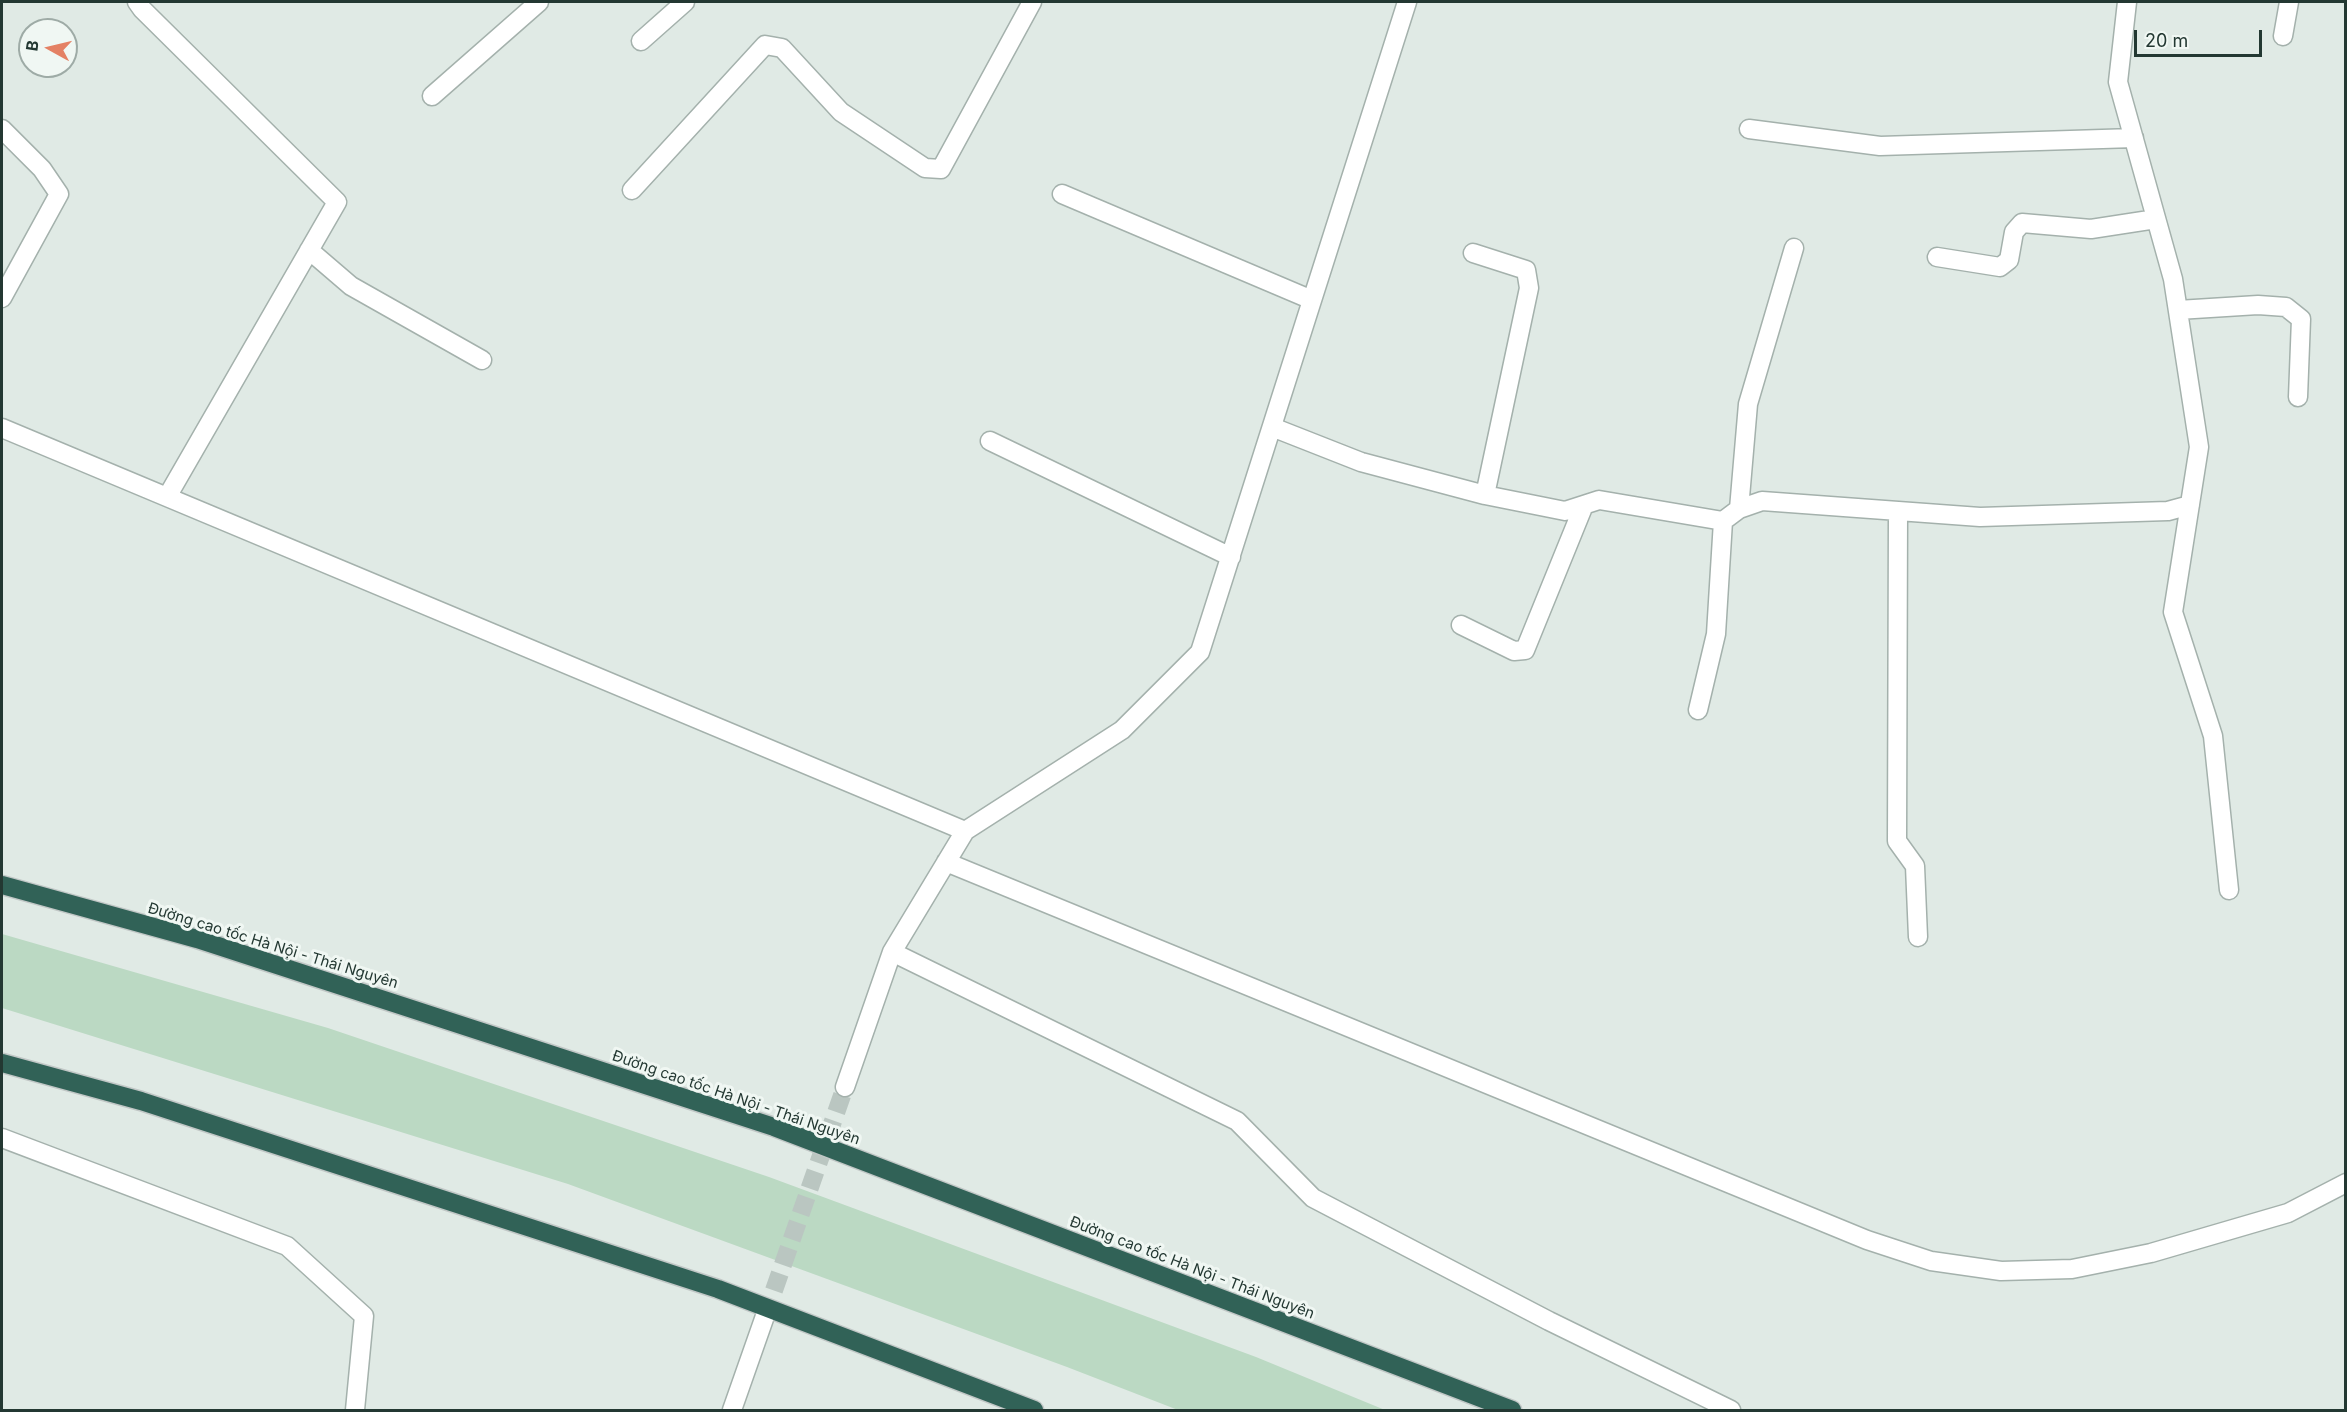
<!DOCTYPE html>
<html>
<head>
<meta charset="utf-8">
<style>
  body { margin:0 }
  #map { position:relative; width:2347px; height:1412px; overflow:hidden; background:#e0eae5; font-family:Inter,sans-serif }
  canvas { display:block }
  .frame { position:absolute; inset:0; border:3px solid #233832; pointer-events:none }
  .north { position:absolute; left:18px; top:18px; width:60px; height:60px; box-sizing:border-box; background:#f0f7f3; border:2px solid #9eaba6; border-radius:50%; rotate:278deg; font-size:16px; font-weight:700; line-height:24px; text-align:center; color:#233832 }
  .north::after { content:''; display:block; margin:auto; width:21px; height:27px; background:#e48164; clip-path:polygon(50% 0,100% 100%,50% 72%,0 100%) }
  .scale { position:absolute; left:2134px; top:30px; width:128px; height:27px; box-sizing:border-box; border:3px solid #233832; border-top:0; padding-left:8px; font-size:18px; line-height:21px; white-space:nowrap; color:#233832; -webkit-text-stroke:4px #f0f7f3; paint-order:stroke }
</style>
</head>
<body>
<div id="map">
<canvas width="2347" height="1412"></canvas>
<div class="frame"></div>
<div class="north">B</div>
<div class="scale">20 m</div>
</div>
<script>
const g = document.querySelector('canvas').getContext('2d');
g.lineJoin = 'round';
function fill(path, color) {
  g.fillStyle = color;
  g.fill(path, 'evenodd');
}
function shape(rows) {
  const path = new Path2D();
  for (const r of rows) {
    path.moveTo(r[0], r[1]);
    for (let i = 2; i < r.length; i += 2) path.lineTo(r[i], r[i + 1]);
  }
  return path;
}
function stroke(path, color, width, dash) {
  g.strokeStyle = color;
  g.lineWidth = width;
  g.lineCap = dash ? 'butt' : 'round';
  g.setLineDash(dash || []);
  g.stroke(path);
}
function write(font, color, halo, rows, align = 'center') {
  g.font = font + ' Inter,sans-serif';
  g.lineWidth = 6;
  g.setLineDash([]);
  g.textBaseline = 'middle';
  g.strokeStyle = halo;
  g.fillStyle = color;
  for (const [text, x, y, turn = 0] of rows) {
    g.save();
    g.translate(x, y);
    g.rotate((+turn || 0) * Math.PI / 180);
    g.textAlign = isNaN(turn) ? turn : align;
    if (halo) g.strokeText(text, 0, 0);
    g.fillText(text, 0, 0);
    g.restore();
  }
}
const green = shape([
  [2,934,328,1028,769,1177,1256,1357,1385,1410,1178,1410,1067,1367,568,1184,2,1008]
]);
const minorTunnel = shape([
  [765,1316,845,1087]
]);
const minor = shape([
  [137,2,142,9,337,202,167,497],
  [2127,2,2118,82,2173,279,2199,447,2173,612,2213,736,2229,890],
  [2283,36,2289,2],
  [641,41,685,2],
  [432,96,539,2],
  [2,129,42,169,59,194,2,298],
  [1749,129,1880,146,2134,138],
  [632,190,765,45,782,48,841,112,925,168,941,169,1032,2],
  [1062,194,1312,300],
  [309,250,351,286,482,360],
  [1473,253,1526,270,1529,288,1485,495],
  [1937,257,2000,267,2009,260,2014,232,2022,223,2091,229,2156,219],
  [2178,310,2258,305,2286,307,2301,319,2298,397],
  [1272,427,1361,462,1485,495,1565,511,1599,500,1723,521,1739,509,1762,501,1980,517,2168,511,2190,505],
  [2,428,965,831],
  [990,441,1231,557],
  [1739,509,1748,404,1794,248],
  [1898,511,1897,841,1915,866,1918,937],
  [1461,625,1514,651,1525,650,1584,505],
  [1698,710,1716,634,1723,521],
  [946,862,1867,1240,1931,1261,2001,1271,2072,1269,2151,1253,2288,1213,2346,1183],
  [892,952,1237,1121,1313,1198,1549,1321,1731,1410],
  [845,1087,892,952,965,831,1122,730,1200,652,1407,2],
  [2,1138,287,1246,364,1316,355,1410],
  [732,1410,765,1316]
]);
const highway = shape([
  [2,885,197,939,774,1127,1512,1410],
  [2,1063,141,1101,718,1289,1034,1410]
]);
const streetNames = [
  ["Đường cao tốc Hà Nội - Thái Nguyên",273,946,17],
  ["Đường cao tốc Hà Nội - Thái Nguyên",736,1098,19],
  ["Đường cao tốc Hà Nội - Thái Nguyên",1192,1268,21]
];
fill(green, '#bbd9c3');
stroke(minorTunnel, '#bac6c1', 18, [18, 9]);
stroke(minor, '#a4b1ac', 21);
stroke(highway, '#c1c7c6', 21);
stroke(minor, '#fff', 18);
stroke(highway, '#316257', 18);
write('15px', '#233832', '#f0f7f3', streetNames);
</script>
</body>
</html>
